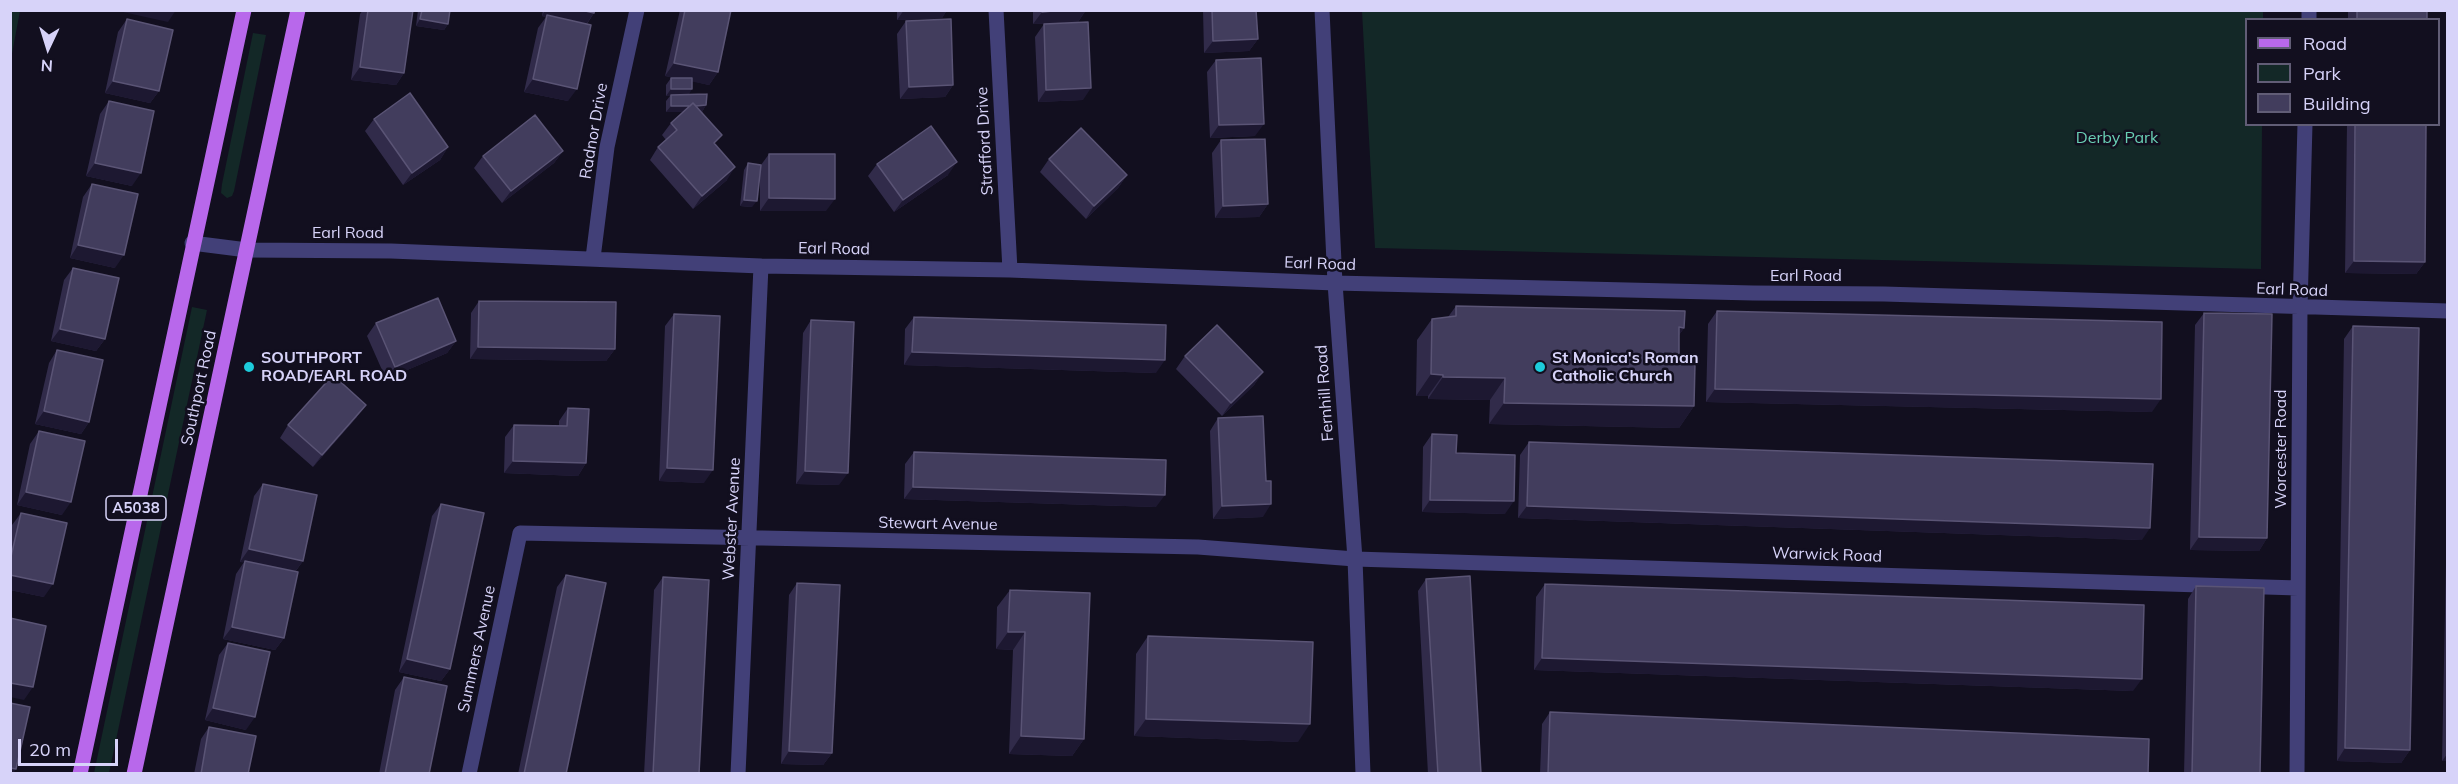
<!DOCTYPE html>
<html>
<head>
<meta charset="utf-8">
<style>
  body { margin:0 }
  #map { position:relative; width:2458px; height:784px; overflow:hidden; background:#120f1f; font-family:Mulish,sans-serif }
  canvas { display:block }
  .frame { position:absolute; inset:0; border:12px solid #d7d3f9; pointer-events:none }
  .legend { position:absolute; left:2245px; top:18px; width:195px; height:108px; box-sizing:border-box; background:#120f1f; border:2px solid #615d76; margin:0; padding:8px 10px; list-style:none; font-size:18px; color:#d7d3f9 }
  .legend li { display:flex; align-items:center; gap:12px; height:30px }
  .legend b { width:30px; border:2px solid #615d76 }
  .north { position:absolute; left:18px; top:18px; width:60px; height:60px; -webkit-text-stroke:4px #120f1f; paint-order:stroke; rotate:184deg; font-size:16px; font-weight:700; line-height:24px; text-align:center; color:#d7d3f9 }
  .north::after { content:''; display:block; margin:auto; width:21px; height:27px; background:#d7d3f9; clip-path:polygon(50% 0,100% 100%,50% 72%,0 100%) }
  .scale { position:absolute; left:18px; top:739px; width:100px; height:27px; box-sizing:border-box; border:3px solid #d7d3f9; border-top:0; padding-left:8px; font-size:18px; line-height:21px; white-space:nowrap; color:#d7d3f9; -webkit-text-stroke:4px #120f1f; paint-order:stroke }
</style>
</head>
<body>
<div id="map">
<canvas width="2458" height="784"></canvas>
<div class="frame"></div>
<ul class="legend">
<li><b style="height:8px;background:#b868eb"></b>Road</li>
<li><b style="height:16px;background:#132827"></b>Park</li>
<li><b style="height:16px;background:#423d5d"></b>Building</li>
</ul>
<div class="north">N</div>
<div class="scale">20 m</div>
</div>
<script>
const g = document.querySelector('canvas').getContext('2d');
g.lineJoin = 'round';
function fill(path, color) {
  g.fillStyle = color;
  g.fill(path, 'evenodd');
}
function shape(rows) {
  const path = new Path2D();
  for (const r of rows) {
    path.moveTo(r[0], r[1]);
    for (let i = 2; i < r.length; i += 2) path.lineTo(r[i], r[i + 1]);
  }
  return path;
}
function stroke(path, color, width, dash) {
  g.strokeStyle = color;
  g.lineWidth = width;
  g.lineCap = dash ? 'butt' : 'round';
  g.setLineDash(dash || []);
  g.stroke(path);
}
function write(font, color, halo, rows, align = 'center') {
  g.font = font + ' Mulish,sans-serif';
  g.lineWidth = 5;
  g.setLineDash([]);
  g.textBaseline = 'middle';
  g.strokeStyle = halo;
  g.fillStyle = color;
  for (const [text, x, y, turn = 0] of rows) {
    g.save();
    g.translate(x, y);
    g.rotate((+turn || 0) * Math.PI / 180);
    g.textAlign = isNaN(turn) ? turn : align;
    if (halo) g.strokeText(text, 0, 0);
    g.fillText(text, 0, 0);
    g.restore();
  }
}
const green = shape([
  [11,10,20,11,11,59,10,11],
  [1362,11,2263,11,2263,19,2246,20,2246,124,2262,125,2261,269,1375,248],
  [253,33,266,35,234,191,232,196,227,198,221,193,222,184],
  [192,307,207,310,109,773,94,773]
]);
const street = shape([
  [996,10,1010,270],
  [1322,10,1335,283,1355,559,1363,774],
  [2309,20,2309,10],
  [192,243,247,250,391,251,761,266,1010,270,1335,283,1753,293,1884,294,2448,311],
  [593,258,607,147,637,10],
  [469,774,520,533,1198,547,1355,559,2298,588],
  [738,774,761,266],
  [2297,774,2300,308,2305,124]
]);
const primary = shape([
  [80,774,244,10],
  [134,774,298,10]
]);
const wall = shape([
  [363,10,413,10,404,73,396,85,351,80,360,14],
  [418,10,450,10,448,24,444,30,416,26],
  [543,10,595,10,594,13,587,24,568,101,524,92,538,28,546,17,542,16],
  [680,10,731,10,718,72,709,85,692,81,689,94,706,105,702,112,715,145,727,180,693,209,650,160,658,147,666,140,662,135,671,123,683,112,666,112,666,101,670,96,666,96,666,85,671,78,677,78,665,76],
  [897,10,947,10,942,18,897,20],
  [1033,10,1086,10,1078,22,1033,24],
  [1203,10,1256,10,1258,39,1249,51,1204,53],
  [2348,10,2427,10,2427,20,2348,20],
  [127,19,159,91,150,103,105,93,118,32],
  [906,21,953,85,945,97,900,99,897,34],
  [1044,24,1083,100,1038,102,1035,37],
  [1216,60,1255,136,1210,138,1207,72],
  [109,101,132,186,86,176,100,114],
  [374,119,448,147,440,160,403,185,365,131],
  [2347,124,2426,124,2425,262,2416,274,2345,273],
  [1221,140,1268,204,1259,217,1215,218,1212,153],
  [563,151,554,163,502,203,474,168,483,156],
  [769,154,826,211,760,211,760,173,752,207,740,206,744,170,748,163,761,165],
  [1049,159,1127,175,1118,188,1086,219,1040,172],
  [877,164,948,175,894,212,868,176],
  [92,184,115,268,70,258,83,197],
  [73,268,105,339,96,351,51,341,64,280],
  [479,301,615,349,606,361,470,359,471,313],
  [1456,306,1684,328,1679,335,1679,363,1694,406,1679,428,1489,424,1490,400,1428,399,1428,396,1416,396,1417,340,1432,319,1448,317],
  [1717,311,2152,412,1706,402,1708,324],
  [2204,313,2267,538,2259,551,2190,550,2195,325],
  [674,314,704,483,659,481,665,326],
  [914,317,1156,373,904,365,905,329],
  [811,320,839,485,796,484,803,333],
  [376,323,456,341,447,353,386,379,367,336],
  [2353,326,2410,750,2401,763,2337,761,2344,339],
  [57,350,89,422,81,434,35,424,49,363],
  [1185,356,1263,372,1254,385,1222,416,1176,369],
  [568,408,586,463,578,476,504,473,505,437,514,425,559,426,559,421],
  [357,417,313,467,280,438,288,425],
  [1218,418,1263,517,1213,519,1210,431],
  [39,431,62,515,17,505,30,444],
  [1432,434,1456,453,1505,514,1422,512,1423,447],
  [1529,442,2142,540,1518,518,1520,455],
  [914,452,1156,507,904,499,905,464],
  [2448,464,2448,761,2442,761],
  [263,484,303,561,295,572,284,638,275,650,223,639,236,574,244,562,240,562,254,496],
  [441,504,450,669,441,681,399,672,432,516],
  [21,513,44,597,10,590,10,533,12,525],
  [566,575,566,774,518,774,557,587],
  [663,577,699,774,644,774,654,590],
  [1426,579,1481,774,1428,774,1418,591],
  [797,583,832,753,823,765,781,764,789,595],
  [1545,584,2133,691,1534,670,1536,597],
  [2196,586,2260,774,2184,774,2188,599],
  [1010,590,1084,739,1072,756,1009,754,1013,650,996,649,997,607],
  [1148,636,1298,742,1134,736,1136,654],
  [228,643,246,730,205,720,219,655],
  [404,677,429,774,379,774,395,690],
  [1550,712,2148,774,1540,774,1542,724],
  [209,727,248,774,194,774,201,739]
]);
const shadedWall = shape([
  [124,10,176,10,168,22,123,12],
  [545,10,581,10,594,13,585,26,547,15,546,17,542,16],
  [904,10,947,10,942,18,897,20],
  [1065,10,1086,10,1078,22,1033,24,1042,12],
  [420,19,448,24,444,30,416,26],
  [1258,39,1249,51,1204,53,1213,41],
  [674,63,718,72,709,85,665,76],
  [360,67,404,73,396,85,351,80],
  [533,79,577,89,568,101,524,92],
  [113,81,159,91,150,103,105,93],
  [953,85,945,97,900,99,909,87],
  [1091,88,1083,100,1038,102,1046,90],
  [671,89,692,89,688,96,671,95,670,96,666,96],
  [706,105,702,112,666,112,671,106],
  [1264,124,1255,136,1210,138,1219,125],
  [448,147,440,160,403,185,412,173],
  [563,151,554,163,502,203,511,191],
  [957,162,948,175,894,212,903,200],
  [95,163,141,173,132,186,86,176],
  [735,167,727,180,693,209,702,196],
  [1127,175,1118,188,1086,219,1094,206],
  [769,198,835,199,826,211,760,211],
  [744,200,757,201,752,207,740,206],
  [1268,204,1259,217,1215,218,1223,206],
  [78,245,124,255,115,268,70,258],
  [2354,261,2425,262,2416,274,2345,273],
  [1679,327,1684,328,1669,349],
  [60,329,105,339,96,351,51,341],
  [456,341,447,353,386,379,395,367],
  [478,347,615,349,606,361,470,359],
  [912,352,1165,360,1156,373,904,365],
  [1263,372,1254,385,1222,416,1231,403],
  [1431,374,1443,375,1428,396,1416,396],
  [1443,377,1505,378,1490,400,1428,399],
  [1715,389,2161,399,2152,412,1706,402],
  [1504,403,1694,406,1679,428,1489,424],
  [366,405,357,417,313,467,322,455],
  [44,411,89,422,81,434,35,424],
  [513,461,586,463,578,476,504,473],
  [667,468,713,470,704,483,659,481],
  [805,471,848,473,839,485,796,484],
  [913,487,1165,495,1156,507,904,499],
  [26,492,71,502,62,515,17,505],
  [1430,500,1514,501,1505,514,1422,512],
  [1271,504,1263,517,1213,519,1222,506],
  [1527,506,2150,528,2142,540,1518,518],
  [2199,537,2267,538,2259,551,2190,550],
  [249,549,303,561,294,573,240,562],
  [10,575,53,584,44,597,10,590],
  [232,627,284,638,275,650,223,639],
  [1008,632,1025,632,1013,650,996,649],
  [1542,658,2142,679,2133,691,1534,670],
  [407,659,450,669,441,681,399,672],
  [10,683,33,687,24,700,10,697],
  [213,708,255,717,246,730,205,720],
  [1146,719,1310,724,1298,742,1134,736],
  [1021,736,1084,739,1072,756,1009,754],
  [2345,748,2410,750,2401,763,2337,761],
  [789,751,832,753,823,765,781,764],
  [2448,753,2448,761,2442,761],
  [10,768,16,769,13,774,10,774]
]);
const building = shape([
  [368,10,413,10,404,73,360,67,368,10],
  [422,10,450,10,448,24,420,19,422,10],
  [581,10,595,10,594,13,581,10],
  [685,10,731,10,718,72,674,63,685,10],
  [1042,10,1065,10,1042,12,1042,10],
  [1212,10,1256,10,1258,39,1213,41,1212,10],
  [2357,10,2427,10,2427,20,2357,20,2357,10],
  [547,15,591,25,577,89,533,79,547,15],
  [127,19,173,30,159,91,113,81,127,19],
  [951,19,953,85,909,87,906,21,951,19],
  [1088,22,1091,88,1046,90,1044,24,1088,22],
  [1261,58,1264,124,1219,125,1216,60,1261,58],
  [671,78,692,78,692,89,671,89,671,78],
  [410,93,448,147,412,173,374,119,410,93],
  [707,94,706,105,696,106,693,103,690,106,671,106,671,95,707,94],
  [109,101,154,111,141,173,95,163,109,101],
  [693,103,722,135,714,143,735,167,702,196,658,147,677,130,671,123,693,103],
  [535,115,563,151,511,191,483,156,535,115],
  [2355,124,2426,124,2425,262,2354,261,2355,124],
  [931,126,957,162,903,200,877,164,931,126],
  [1081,128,1127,175,1094,206,1049,159,1081,128],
  [1265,139,1268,204,1223,206,1221,140,1265,139],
  [769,154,835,154,835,199,769,198,769,154],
  [748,163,761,165,757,201,744,200,748,163],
  [92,184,138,194,124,255,78,245,92,184],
  [73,268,119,278,105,339,60,329,73,268],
  [438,298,456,341,395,367,376,323,438,298],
  [479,301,616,302,615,349,478,347,479,301],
  [1456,306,1685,311,1684,328,1679,327,1679,363,1695,363,1694,406,1504,403,1505,378,1443,377,1443,375,1431,374,1432,319,1456,316,1456,306],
  [1717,311,2162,322,2161,399,1715,389,1717,311],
  [2204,313,2272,314,2267,538,2199,537,2204,313],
  [674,314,720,316,713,470,667,468,674,314],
  [914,317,1166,325,1165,360,912,352,914,317],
  [811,320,854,322,848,473,805,471,811,320],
  [1217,325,1263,372,1231,403,1185,356,1217,325],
  [2353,326,2419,328,2410,750,2345,748,2353,326],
  [57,350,103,360,89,422,44,411,57,350],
  [333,375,366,405,322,455,288,425,333,375],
  [568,408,589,409,586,463,513,461,514,425,567,426,568,408],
  [1263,416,1266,481,1271,481,1271,504,1222,506,1218,418,1263,416],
  [39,431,85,441,71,502,26,492,39,431],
  [1432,434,1457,435,1456,453,1515,455,1514,501,1430,500,1432,434],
  [1529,442,2153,464,2150,528,1527,506,1529,442],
  [914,452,1166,460,1165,495,913,487,914,452],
  [263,484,317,495,303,561,249,549,263,484],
  [441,504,484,513,450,669,407,659,441,504],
  [21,513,67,523,53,584,10,575,10,561,21,513],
  [245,561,298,572,284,638,232,627,245,561],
  [566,575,606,583,566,774,524,774,566,575],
  [1470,576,1481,774,1438,774,1426,579,1470,576],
  [663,577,709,580,699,774,653,774,663,577],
  [797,583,840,585,832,753,789,751,797,583],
  [1545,584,2144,605,2142,679,1542,658,1545,584],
  [2196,586,2264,588,2260,774,2192,774,2196,586],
  [1010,590,1090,593,1084,739,1021,736,1025,632,1008,632,1010,590],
  [10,618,46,626,33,687,10,683,10,618],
  [1148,636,1313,642,1310,724,1146,719,1148,636],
  [228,643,270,652,255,717,213,708,228,643],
  [404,677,447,686,429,774,385,774,404,677],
  [10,703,30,707,16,769,10,768,10,703],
  [1550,712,2149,739,2148,774,1548,774,1550,712],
  [209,727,256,736,248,774,201,774,209,727]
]);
const markers = [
  [249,367,6,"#1dcbdb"],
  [1540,367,6,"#1dcbdb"]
];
const shields = [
  [136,508,60]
];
const shieldNames = [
  ["A5038",136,508]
];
const streetNames = [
  ["Radnor Drive",594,131,-80],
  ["Strafford Drive",985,141,-93],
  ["Earl Road",348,233],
  ["Earl Road",834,249,1],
  ["Earl Road",1320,264,2],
  ["Earl Road",1806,276],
  ["Earl Road",2292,290,2],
  ["Southport Road",199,388,-78],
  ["Fernhill Road",1325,393,-94],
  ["Worcester Road",2281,449,-90],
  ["Webster Avenue",732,519,-87],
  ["Stewart Avenue",938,524,1],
  ["Warwick Road",1827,555,2],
  ["Summers Avenue",477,649,-78]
];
const parkNames = [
  ["Derby Park",2117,138]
];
const poiNames = [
  ["SOUTHPORT",261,358],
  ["ROAD/EARL ROAD",261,376],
  ["St Monica's Roman",1552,358],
  ["Catholic Church",1552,376]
];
fill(green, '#132827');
stroke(street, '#424078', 15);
stroke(primary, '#b868eb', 15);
fill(wall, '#312b4a');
fill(shadedWall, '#1d1831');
fill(building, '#423d5d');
stroke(building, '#5a5475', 1.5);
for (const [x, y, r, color] of markers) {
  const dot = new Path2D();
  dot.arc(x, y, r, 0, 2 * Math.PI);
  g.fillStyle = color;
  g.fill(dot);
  stroke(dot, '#120f1f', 2);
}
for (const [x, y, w] of shields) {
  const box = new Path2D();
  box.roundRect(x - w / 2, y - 12, w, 24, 4.5);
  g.fillStyle = '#120f1f';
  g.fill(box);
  stroke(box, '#d7d3f9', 1.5);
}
write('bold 15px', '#d7d3f9', null, shieldNames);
write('16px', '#d7d3f9', '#120f1f', streetNames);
write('16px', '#69cfb4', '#120f1f', parkNames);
write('bold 16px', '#d7d3f9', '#120f1f', poiNames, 'left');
</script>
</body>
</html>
